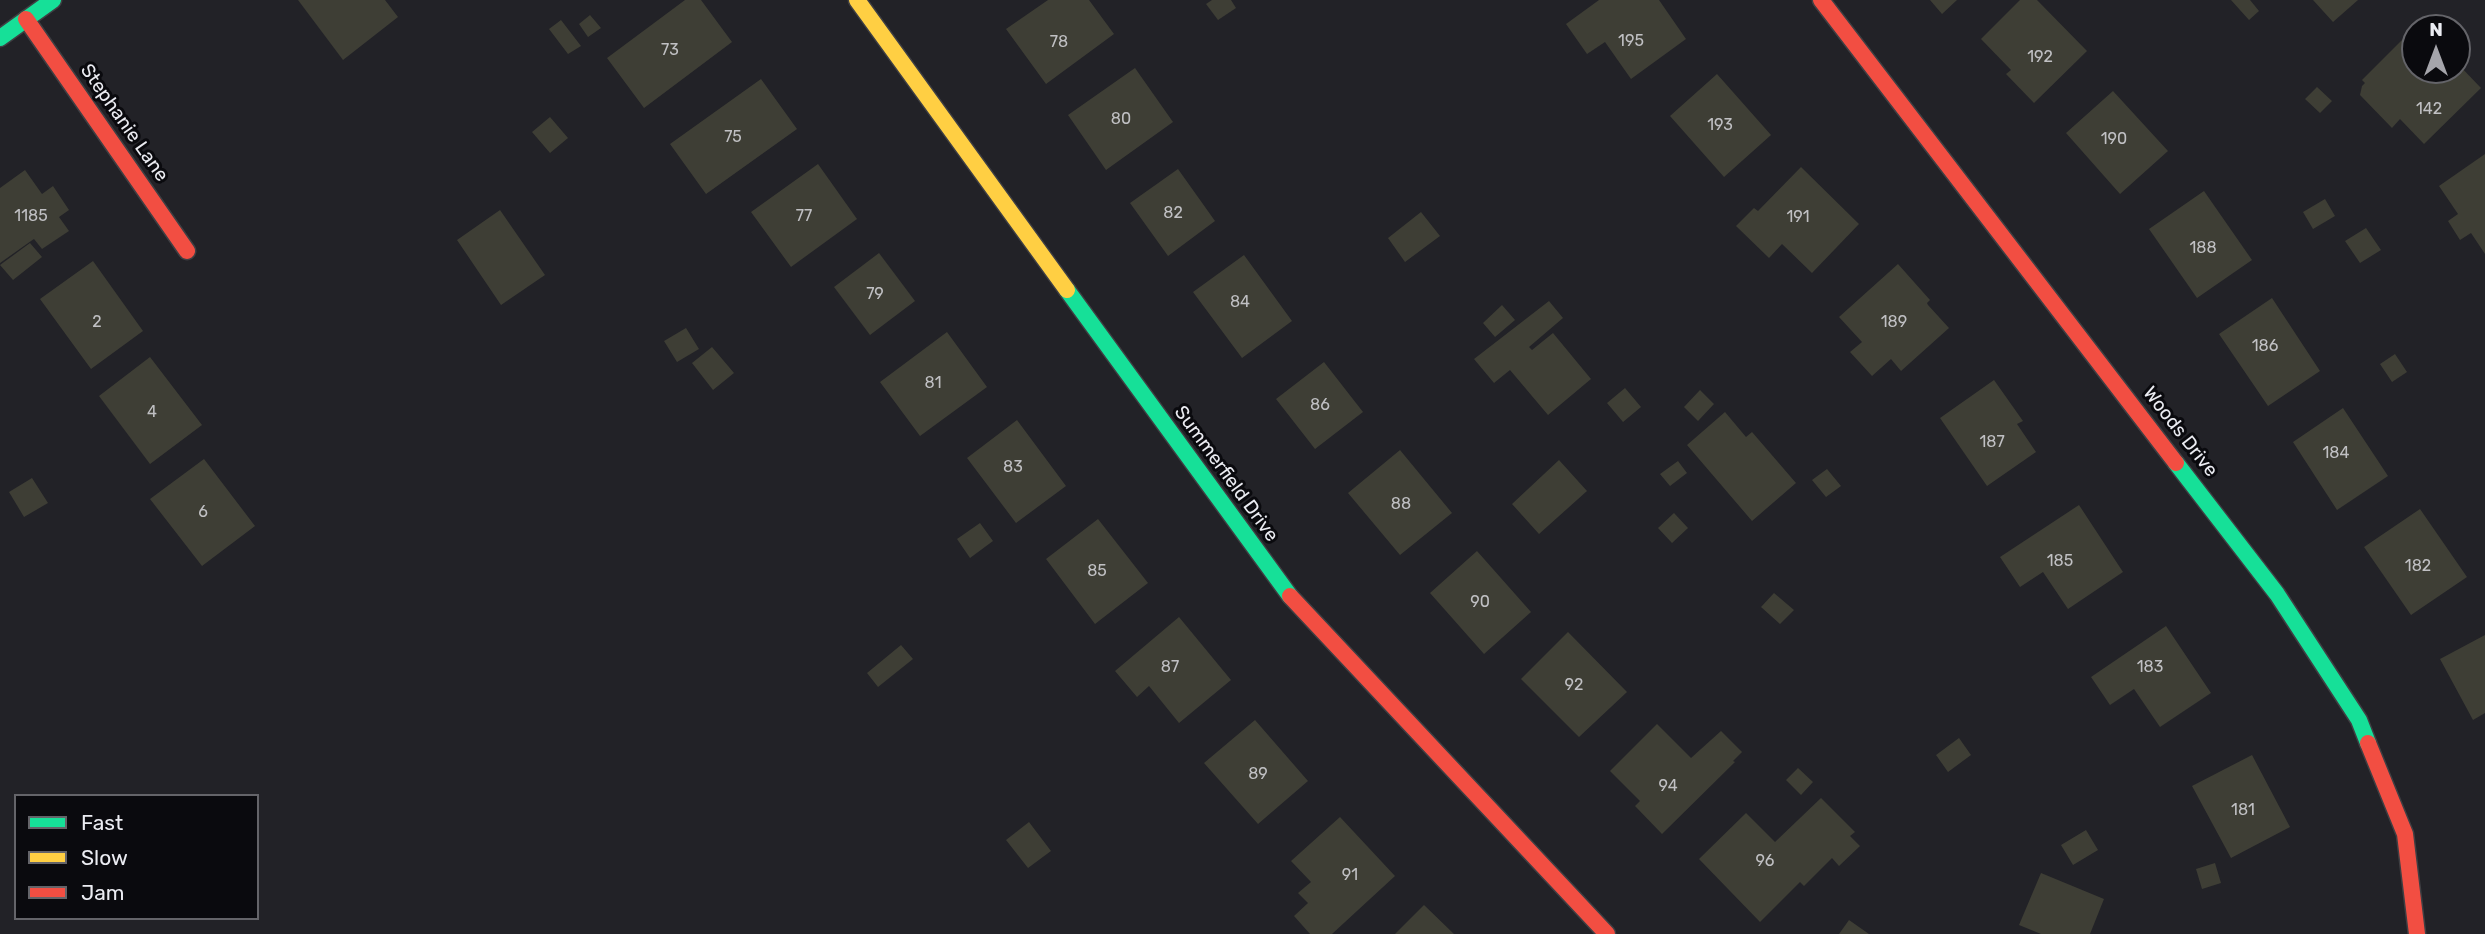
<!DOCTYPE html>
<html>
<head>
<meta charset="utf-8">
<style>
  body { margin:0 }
  #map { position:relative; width:2485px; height:934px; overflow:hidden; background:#222227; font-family:Rubik,sans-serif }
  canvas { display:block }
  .legend { position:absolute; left:14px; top:794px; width:245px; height:126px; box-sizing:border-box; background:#0a0a0e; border:2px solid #646469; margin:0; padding:9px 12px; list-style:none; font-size:21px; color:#ebecf2 }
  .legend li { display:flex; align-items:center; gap:14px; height:35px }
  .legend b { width:35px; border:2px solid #646469 }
  .north { position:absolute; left:2401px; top:14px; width:70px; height:70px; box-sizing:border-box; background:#0a0a0e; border:2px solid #646469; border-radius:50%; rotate:0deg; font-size:19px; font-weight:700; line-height:28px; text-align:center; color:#ebecf2 }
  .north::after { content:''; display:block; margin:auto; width:24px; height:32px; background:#a5a5ab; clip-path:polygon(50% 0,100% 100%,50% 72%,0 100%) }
</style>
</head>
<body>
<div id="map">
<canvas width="2485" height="934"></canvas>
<ul class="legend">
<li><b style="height:9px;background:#16e098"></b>Fast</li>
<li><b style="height:9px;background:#ffcf43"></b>Slow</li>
<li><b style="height:9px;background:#f24e42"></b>Jam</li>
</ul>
<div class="north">N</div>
</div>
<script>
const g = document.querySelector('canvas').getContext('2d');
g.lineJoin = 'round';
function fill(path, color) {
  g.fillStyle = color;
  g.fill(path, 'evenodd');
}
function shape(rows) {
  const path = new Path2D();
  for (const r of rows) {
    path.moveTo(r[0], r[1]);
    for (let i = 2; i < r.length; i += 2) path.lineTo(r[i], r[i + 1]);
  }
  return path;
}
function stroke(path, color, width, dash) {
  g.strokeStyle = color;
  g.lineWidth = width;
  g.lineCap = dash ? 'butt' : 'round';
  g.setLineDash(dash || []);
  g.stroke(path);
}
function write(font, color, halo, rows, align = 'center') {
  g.font = font + ' Rubik,sans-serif';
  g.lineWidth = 6;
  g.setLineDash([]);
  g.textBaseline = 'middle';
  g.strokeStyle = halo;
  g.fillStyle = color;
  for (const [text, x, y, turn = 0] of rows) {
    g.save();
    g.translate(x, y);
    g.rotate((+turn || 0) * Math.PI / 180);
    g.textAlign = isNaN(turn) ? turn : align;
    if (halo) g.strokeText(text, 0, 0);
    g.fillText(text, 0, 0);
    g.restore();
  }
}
const building = shape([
  [298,0,385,0,398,17,343,60],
  [685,0,701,0,732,42,644,108,607,58],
  [1048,0,1089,0,1114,34,1046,84,1006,29],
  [1212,0,1231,0,1236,8,1218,20,1206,4],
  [1599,0,1659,0,1686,39,1631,79,1605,42,1587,54,1566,24],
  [1930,0,1957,0,1942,14],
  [2020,0,2037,0,2087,51,2034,103,2006,74,2011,70,1981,39],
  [2231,0,2250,0,2259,11,2249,20],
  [2313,0,2358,0,2333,22],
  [590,15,601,28,588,37,579,24],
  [561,20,581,46,568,54,549,29],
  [2418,24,2422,28,2415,28,2415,70,2457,70,2457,63,2481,88,2424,144,2400,119,2392,128,2360,95,2362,86,2365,83,2362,80],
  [1135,68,1173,122,1106,170,1068,115],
  [1717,74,1771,135,1724,177,1670,116],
  [761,79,797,129,706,194,670,144],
  [2317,87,2332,101,2320,113,2305,99],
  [2113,91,2168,151,2120,194,2066,133],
  [550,117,568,138,550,153,532,132],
  [2485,154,2485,254,2471,233,2460,240,2448,221,2458,214,2439,186],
  [818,164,857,219,791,267,751,212],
  [1801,167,1859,224,1812,273,1782,244,1769,258,1736,226,1754,208,1758,211],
  [1178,169,1215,221,1168,256,1130,203],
  [25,170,42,194,53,186,69,210,59,217,69,231,42,249,34,239,31,241,0,263,0,188],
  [2204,191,2252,260,2197,298,2149,229],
  [2325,199,2335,216,2313,229,2303,212],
  [500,210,545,275,501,305,457,240],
  [1421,212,1440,236,1405,262,1388,238],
  [2366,228,2381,250,2360,263,2345,241],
  [30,243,42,257,13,280,0,265],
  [879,253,915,301,870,335,834,287],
  [1244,255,1292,321,1242,358,1193,292],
  [93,261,143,331,91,369,40,299],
  [1898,264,1930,300,1927,303,1928,305,1949,328,1901,371,1891,359,1872,376,1850,352,1862,342,1839,317],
  [2272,298,2320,371,2268,406,2219,334],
  [1549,301,1563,318,1529,347,1532,350,1553,333,1591,379,1548,415,1510,370,1494,383,1474,359],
  [1502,305,1515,320,1495,337,1483,323],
  [686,328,699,349,677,362,664,341],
  [947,332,987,387,920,436,880,382],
  [712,347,734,373,713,390,692,363],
  [2395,354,2407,372,2392,382,2380,364],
  [150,357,202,425,150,464,99,396],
  [1324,362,1363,412,1315,449,1276,399],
  [1994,380,2023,421,2017,424,2036,452,1987,486,1940,418],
  [1625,388,1641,407,1623,422,1607,403],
  [1700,390,1714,404,1698,421,1684,407],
  [2343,408,2388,476,2337,510,2293,442],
  [1725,412,1746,437,1752,432,1796,483,1752,521,1687,445],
  [1017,420,1066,486,1016,523,967,458],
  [1400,450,1452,513,1400,555,1348,493],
  [204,459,255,526,202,566,150,499],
  [1559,460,1587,491,1539,534,1512,504],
  [1678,461,1687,473,1670,486,1660,474],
  [1827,469,1841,486,1826,497,1812,480],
  [32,478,48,503,24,517,9,492],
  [2079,505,2123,572,2068,609,2043,572,2020,587,2000,557],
  [2420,509,2467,577,2411,615,2364,547],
  [1674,513,1688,528,1672,543,1658,528],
  [1098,519,1148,583,1095,624,1046,559],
  [980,523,993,541,970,558,957,539],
  [1477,551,1531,612,1484,654,1430,593],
  [1774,593,1794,610,1780,624,1761,607],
  [1179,617,1231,680,1179,723,1149,686,1137,697,1115,671],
  [2166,626,2211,693,2160,727,2134,689,2110,705,2091,677],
  [1568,632,1627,692,1579,737,1521,679],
  [2485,635,2485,713,2473,720,2440,659],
  [901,645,913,659,878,687,867,673],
  [1255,720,1308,781,1258,824,1204,763],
  [1657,724,1691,758,1721,731,1742,752,1733,761,1735,762,1662,834,1635,806,1640,801,1610,771],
  [1959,738,1971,755,1948,772,1936,755],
  [2252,755,2290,827,2231,858,2192,786],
  [1798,768,1813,782,1801,795,1786,780],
  [1821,798,1855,832,1850,836,1860,846,1839,866,1832,858,1804,886,1800,882,1760,922,1699,859,1746,813,1775,842],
  [1340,817,1395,876,1332,934,1310,934,1294,916,1308,903,1298,893,1311,882,1291,861],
  [1029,822,1051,851,1028,868,1006,840],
  [2086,830,2098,850,2073,865,2061,845],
  [2215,863,2221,883,2202,889,2196,869],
  [2041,873,2104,899,2090,934,2041,934,2019,925],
  [1424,905,1454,934,1395,934],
  [1849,920,1869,934,1839,934]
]);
const fast = shape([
  [0,38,53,0],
  [1067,290,1290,596],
  [2176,463,2277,594,2359,720,2368,743]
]);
const slow = shape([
  [857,0,1067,290]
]);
const jam = shape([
  [1821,0,2176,463],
  [26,19,187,251],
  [1290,596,1607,934],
  [2368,743,2405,834,2417,934]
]);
const numberNames = [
  ["195",1631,41],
  ["78",1059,42],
  ["73",670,50],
  ["192",2040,57],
  ["142",2429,109],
  ["80",1121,119],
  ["193",1720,125],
  ["75",733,137],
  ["190",2114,139],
  ["82",1173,213],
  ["1185",31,216],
  ["77",804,216],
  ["191",1798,217],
  ["188",2203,248],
  ["79",875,294],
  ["84",1240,302],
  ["2",97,322],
  ["189",1894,322],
  ["186",2265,346],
  ["81",933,383],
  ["86",1320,405],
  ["4",152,412],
  ["187",1992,442],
  ["184",2336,453],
  ["83",1013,467],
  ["88",1401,504],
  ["6",203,512],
  ["185",2060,561],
  ["182",2418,566],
  ["85",1097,571],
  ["90",1480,602],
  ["87",1170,667],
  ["183",2150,667],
  ["92",1574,685],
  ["89",1258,774],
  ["94",1668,786],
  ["181",2243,810],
  ["96",1765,861],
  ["91",1350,875]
];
const streetNames = [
  ["Stephanie Lane",124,123,55],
  ["Woods Drive",2180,432,52],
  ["Summerfield Drive",1226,474,54]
];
fill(building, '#3e3e35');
stroke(fast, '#3f3f43', 19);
stroke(slow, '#3f3f43', 19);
stroke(jam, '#3f3f43', 19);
stroke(fast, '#16e098', 16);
stroke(slow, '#ffcf43', 16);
stroke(jam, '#f24e42', 16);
write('16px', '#c0c0c3', null, numberNames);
write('19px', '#ebecf2', '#0a0a0e', streetNames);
</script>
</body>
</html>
